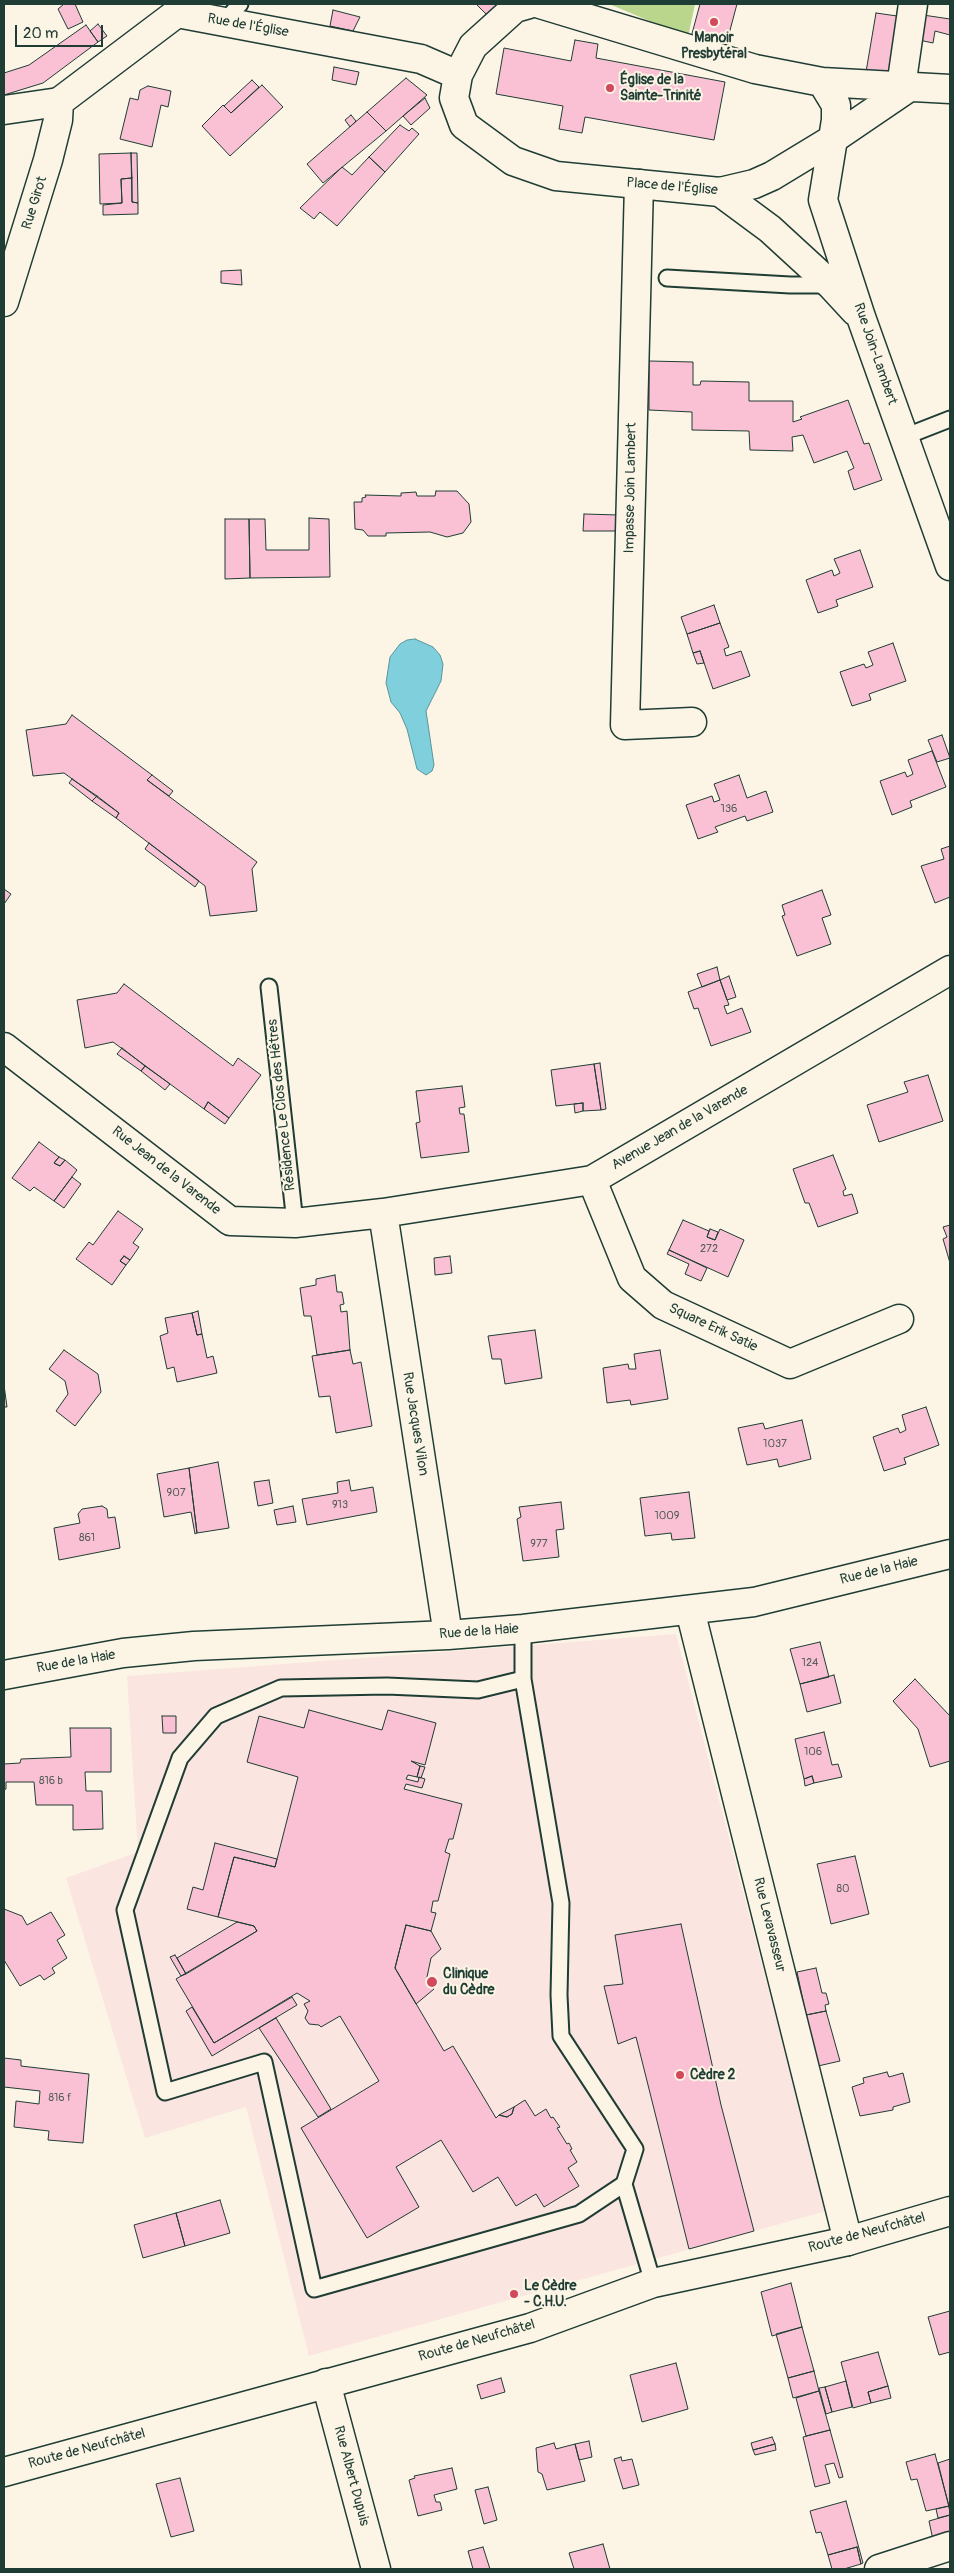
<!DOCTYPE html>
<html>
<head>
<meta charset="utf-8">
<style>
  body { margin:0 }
  #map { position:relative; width:954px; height:2573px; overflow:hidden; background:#fcf5e5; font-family:Pangolin,sans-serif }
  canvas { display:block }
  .frame { position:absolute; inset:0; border:5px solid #1f3d34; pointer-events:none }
  .scale { position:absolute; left:15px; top:25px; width:88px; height:22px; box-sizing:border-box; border:2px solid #1f3d34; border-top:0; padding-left:6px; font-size:15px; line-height:18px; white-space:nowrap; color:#1f3d34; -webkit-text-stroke:4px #fcf5e5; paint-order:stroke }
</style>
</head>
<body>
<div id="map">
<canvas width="954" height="2573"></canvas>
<div class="frame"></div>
<div class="scale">20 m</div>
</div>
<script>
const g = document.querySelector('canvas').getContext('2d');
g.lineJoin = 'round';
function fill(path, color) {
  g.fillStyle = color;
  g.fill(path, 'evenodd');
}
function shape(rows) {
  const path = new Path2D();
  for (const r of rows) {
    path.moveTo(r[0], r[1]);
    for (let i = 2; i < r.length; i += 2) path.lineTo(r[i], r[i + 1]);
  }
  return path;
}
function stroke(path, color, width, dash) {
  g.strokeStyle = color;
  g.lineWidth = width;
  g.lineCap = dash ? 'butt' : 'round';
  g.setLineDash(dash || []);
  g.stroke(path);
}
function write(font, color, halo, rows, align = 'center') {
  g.font = font + ' Pangolin,sans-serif';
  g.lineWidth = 4;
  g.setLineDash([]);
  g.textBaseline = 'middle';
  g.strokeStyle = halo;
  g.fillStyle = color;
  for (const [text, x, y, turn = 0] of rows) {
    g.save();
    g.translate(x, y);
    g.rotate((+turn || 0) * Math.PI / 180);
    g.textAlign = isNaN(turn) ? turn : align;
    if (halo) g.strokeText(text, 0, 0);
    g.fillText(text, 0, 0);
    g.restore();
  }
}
const built = shape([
  [676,1634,826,2211,309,2356,246,2107,145,2138,66,1878,138,1852,127,1676]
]);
const green = shape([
  [609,4,695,4,688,37]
]);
const water = shape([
  [415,639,433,647,440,655,443,664,441,681,426,711,434,765,432,771,426,775,417,769,407,729,400,713,391,702,386,683,390,657,400,644,407,640,415,639]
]);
const building = shape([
  [64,4,75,4,83,22,68,29,58,9,64,4],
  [476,4,499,4,487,15,476,4],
  [700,4,737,4,725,49,690,41,700,4],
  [333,10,360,17,353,31,330,26,333,10],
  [876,13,904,17,896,73,866,72,876,13],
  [923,15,950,19,950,35,935,31,933,43,919,40,923,15],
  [98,24,107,36,98,42,90,31,98,24],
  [86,25,98,42,43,83,4,95,4,73,29,65,86,25],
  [575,40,598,44,596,58,725,82,714,140,585,117,582,133,559,129,563,106,496,94,504,48,571,61,575,40],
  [334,67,359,72,356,85,332,80,334,67],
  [406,78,427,95,386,131,367,112,406,78],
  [252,80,259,87,231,113,224,106,252,80],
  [262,85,283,107,230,156,202,126,223,105,231,113,262,85],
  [148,86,171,91,168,107,161,105,152,147,120,139,130,98,138,100,140,90,148,86],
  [425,98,430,108,411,125,403,116,425,98],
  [367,112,386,131,323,183,307,164,367,112],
  [351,115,356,121,350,127,345,120,351,115],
  [400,125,409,131,412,128,419,134,385,172,369,157,400,125],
  [131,153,137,153,138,203,132,202,131,153],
  [131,153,132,178,121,179,122,203,100,204,99,154,131,153],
  [369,157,385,172,337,226,320,212,314,219,300,208,342,167,352,175,369,157],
  [132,178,132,202,138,203,138,214,103,215,103,205,122,203,121,179,132,178],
  [241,270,242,285,221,283,221,271,241,270],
  [649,361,693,362,693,385,700,385,701,381,749,382,749,401,793,401,793,422,802,419,800,417,848,400,864,444,869,443,882,480,854,490,848,471,854,468,847,451,814,463,803,435,792,437,793,451,750,450,749,431,692,430,692,412,649,410,649,361],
  [436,491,457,491,469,504,471,522,463,533,447,537,430,532,386,533,386,536,368,536,363,530,355,529,354,502,362,502,362,498,366,497,365,495,401,496,401,493,416,492,417,496,435,496,436,491],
  [584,514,619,515,618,531,583,531,584,514],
  [309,518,329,519,330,577,250,578,249,519,265,519,266,550,309,550,309,518],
  [225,519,249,519,250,578,225,579,225,519],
  [860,550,873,587,836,600,838,606,818,613,806,580,832,570,834,576,840,573,834,559,860,550],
  [714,605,720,623,687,634,681,617,714,605],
  [720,623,729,647,724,649,726,656,741,651,750,676,713,689,700,651,693,653,687,634,720,623],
  [893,643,906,681,869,694,871,700,852,706,840,672,864,664,866,668,873,665,868,652,893,643],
  [700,651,704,663,697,664,693,653,700,651],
  [72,715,152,775,147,780,257,862,252,869,257,911,210,916,205,886,116,818,119,813,64,773,33,776,26,730,66,724,72,715],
  [942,735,950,758,937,762,928,740,942,735],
  [932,751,946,787,910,801,912,807,892,815,880,781,905,772,907,777,913,774,908,760,932,751],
  [152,775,173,791,169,796,147,780,152,775],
  [739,775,747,798,766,791,773,812,747,821,745,816,715,827,718,832,698,839,686,805,712,796,714,802,720,800,714,784,739,775],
  [72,779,97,796,92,801,69,783,72,779],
  [97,796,119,813,116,818,92,801,97,796],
  [149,843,199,881,195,887,145,849,149,843],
  [950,846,950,897,935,903,921,866,944,859,941,849,950,846],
  [4,889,11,894,4,904,4,889],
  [822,890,831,915,822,918,831,944,797,956,782,916,785,915,782,905,822,890],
  [717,967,720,980,702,987,697,974,717,967],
  [729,976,736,997,727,1000,720,980,729,976],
  [720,980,729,1005,724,1006,727,1014,742,1008,751,1032,711,1046,698,1008,694,1009,688,992,720,980],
  [124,984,233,1066,238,1058,261,1075,229,1118,208,1102,204,1109,113,1042,85,1048,77,1000,117,993,124,984],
  [122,1048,145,1066,141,1071,117,1054,122,1048],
  [600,1063,606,1109,601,1110,594,1064,600,1063],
  [594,1064,601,1110,583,1111,583,1103,556,1106,551,1070,594,1064],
  [145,1066,170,1084,165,1090,141,1071,145,1066],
  [928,1075,943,1121,879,1142,867,1105,908,1092,904,1082,928,1075],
  [462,1086,465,1107,459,1108,460,1114,464,1114,469,1152,421,1158,416,1123,420,1122,416,1091,462,1086],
  [208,1102,229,1118,225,1124,204,1109,208,1102],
  [583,1103,583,1111,575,1113,574,1104,583,1103],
  [39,1142,59,1157,54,1163,60,1166,65,1160,77,1170,54,1201,34,1187,30,1191,12,1178,39,1142],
  [833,1155,846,1189,843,1191,844,1196,852,1194,858,1213,818,1227,809,1203,805,1203,793,1169,833,1155],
  [59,1157,65,1160,60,1166,54,1163,59,1157],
  [72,1177,81,1184,64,1208,54,1201,72,1177],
  [118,1211,143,1229,133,1243,139,1247,130,1260,124,1256,120,1261,126,1265,112,1285,76,1259,89,1242,93,1245,118,1211],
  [683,1220,709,1231,707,1237,715,1240,720,1229,744,1240,728,1277,669,1250,683,1220],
  [950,1225,950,1263,943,1239,947,1237,943,1227,950,1225],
  [710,1229,718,1232,715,1240,707,1237,710,1229],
  [669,1250,707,1268,701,1281,685,1274,689,1264,667,1254,669,1250],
  [124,1256,130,1260,126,1265,120,1261,124,1256],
  [450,1256,452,1273,435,1275,434,1258,450,1256],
  [335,1275,337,1292,342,1292,344,1304,340,1305,341,1312,347,1311,350,1350,317,1355,311,1316,304,1316,300,1288,316,1285,316,1279,335,1275],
  [198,1311,202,1334,197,1335,192,1313,198,1311],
  [192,1313,197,1335,202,1334,207,1358,213,1356,217,1373,177,1382,174,1367,167,1369,160,1336,168,1333,165,1318,192,1313],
  [535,1330,542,1378,505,1384,501,1359,492,1359,488,1336,535,1330],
  [64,1350,98,1374,101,1392,75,1426,56,1411,68,1394,65,1381,49,1369,64,1350],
  [350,1350,353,1364,361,1362,372,1426,336,1433,330,1396,319,1397,312,1356,350,1350],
  [660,1350,668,1399,631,1405,630,1400,607,1403,603,1368,628,1364,629,1369,636,1369,634,1354,660,1350],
  [4,1385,7,1407,4,1407,4,1385],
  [926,1407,939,1445,904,1458,906,1464,884,1471,873,1437,898,1428,900,1433,906,1430,902,1415,926,1407],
  [802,1420,811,1459,779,1467,777,1459,747,1465,738,1428,763,1423,765,1429,802,1420],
  [218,1462,229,1528,197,1533,189,1468,218,1462],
  [189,1468,197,1533,195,1534,191,1512,164,1517,157,1474,189,1468],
  [269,1480,273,1503,258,1506,254,1482,269,1480],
  [349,1480,351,1491,373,1487,377,1512,307,1525,302,1499,338,1493,337,1482,349,1480],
  [689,1492,695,1538,672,1540,671,1533,645,1536,640,1498,689,1492],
  [561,1502,564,1529,556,1530,559,1557,523,1561,517,1519,521,1517,519,1507,561,1502],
  [102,1506,107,1509,108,1518,115,1517,120,1548,59,1560,54,1528,80,1523,78,1514,82,1509,102,1506],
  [293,1506,296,1522,277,1525,274,1510,293,1506],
  [820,1642,829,1677,800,1684,790,1649,820,1642],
  [834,1675,841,1703,807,1712,800,1684,834,1675],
  [915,1679,950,1716,950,1761,930,1767,918,1729,893,1701,915,1679],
  [309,1710,382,1730,388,1710,436,1723,425,1765,411,1761,420,1766,417,1777,408,1775,406,1779,418,1782,419,1777,425,1779,422,1788,406,1784,404,1789,462,1804,453,1839,449,1839,445,1852,450,1854,438,1901,433,1901,431,1912,436,1913,431,1931,406,1925,395,1968,444,2051,453,2046,496,2118,499,2115,507,2117,512,2114,514,2107,525,2100,535,2116,546,2109,551,2118,553,2117,560,2127,557,2128,567,2144,569,2143,572,2149,570,2150,577,2162,568,2168,579,2186,544,2207,536,2194,516,2206,498,2177,473,2192,441,2140,396,2167,419,2207,367,2238,301,2128,379,2081,340,2016,321,2027,319,2025,309,2024,305,2018,308,2011,304,2004,310,2001,297,1993,214,2043,176,1979,257,1931,254,1926,218,1917,234,1857,275,1867,298,1777,247,1762,259,1716,304,1728,309,1710],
  [162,1716,176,1716,176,1733,163,1733,162,1716],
  [70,1728,111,1728,111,1772,85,1772,86,1791,102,1791,103,1829,73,1830,73,1805,36,1805,34,1782,6,1782,6,1789,4,1790,4,1764,20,1763,21,1759,71,1757,70,1728],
  [824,1732,832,1765,838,1764,842,1777,814,1783,812,1776,804,1779,795,1739,824,1732],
  [420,1766,425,1767,421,1778,417,1777,420,1766],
  [812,1776,814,1783,805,1786,804,1779,812,1776],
  [215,1843,277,1859,275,1867,234,1857,218,1917,187,1909,193,1887,203,1890,215,1843],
  [855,1856,869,1914,831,1924,817,1864,855,1856],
  [4,1909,22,1916,27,1925,51,1912,65,1935,57,1940,67,1958,52,1968,55,1973,44,1980,40,1975,20,1986,4,1960,4,1909],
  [237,1922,254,1926,257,1931,186,1974,177,1958,237,1922],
  [681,1924,721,2105,754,2231,689,2249,636,2037,618,2044,604,1986,623,1984,615,1935,681,1924],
  [406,1925,431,1931,441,1949,431,1958,427,1977,434,1989,416,2004,395,1968,406,1925],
  [175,1955,186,1974,181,1976,170,1957,175,1955],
  [816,1968,822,1993,826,1993,829,2004,825,2005,826,2011,806,2015,797,1972,816,1968],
  [292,1997,297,2005,212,2056,186,2011,192,2007,214,2043,292,1997],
  [826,2011,840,2061,818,2066,806,2015,826,2011],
  [276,2018,331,2109,318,2117,259,2028,276,2018],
  [4,2058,21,2060,21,2066,89,2074,83,2143,48,2140,49,2131,14,2127,16,2101,39,2104,40,2091,4,2087,4,2058],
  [887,2072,889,2077,903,2073,910,2102,893,2107,893,2110,860,2116,852,2087,864,2083,863,2078,887,2072],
  [514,2107,512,2114,507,2117,499,2115,514,2107],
  [220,2200,230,2233,185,2246,176,2213,220,2200],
  [176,2213,185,2246,143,2258,134,2225,176,2213],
  [791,2283,802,2327,772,2336,761,2292,791,2283],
  [950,2311,950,2352,939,2355,928,2317,950,2311],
  [802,2327,814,2371,788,2378,776,2334,802,2327],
  [878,2352,888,2386,868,2392,871,2403,853,2408,841,2362,878,2352],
  [676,2363,688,2409,642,2422,630,2375,676,2363],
  [814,2371,819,2391,793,2398,788,2378,814,2371],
  [501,2378,505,2392,481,2399,477,2385,501,2378],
  [846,2381,852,2407,832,2412,825,2387,846,2381],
  [888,2386,891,2398,871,2403,868,2392,888,2386],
  [825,2387,832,2412,826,2414,819,2388,825,2387],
  [819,2391,830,2430,806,2436,796,2398,819,2391],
  [830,2430,843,2477,839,2478,834,2463,825,2465,830,2483,815,2487,803,2437,830,2430],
  [772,2437,775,2444,753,2450,751,2443,772,2437],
  [589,2441,592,2457,579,2460,575,2444,589,2441],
  [554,2443,556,2449,575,2444,585,2481,547,2490,542,2474,538,2472,536,2448,554,2443],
  [775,2444,776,2450,755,2455,753,2450,775,2444],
  [935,2454,949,2506,926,2511,917,2479,911,2480,906,2462,935,2454],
  [621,2457,622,2461,632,2459,639,2485,623,2489,614,2459,621,2457],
  [950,2459,950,2511,938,2463,950,2459],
  [452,2468,457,2489,434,2495,436,2502,440,2502,442,2510,418,2516,409,2480,415,2478,414,2476,452,2468],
  [180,2478,194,2531,171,2537,156,2484,180,2478],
  [488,2487,497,2520,484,2524,475,2490,488,2487],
  [846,2501,863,2563,861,2564,857,2547,828,2555,821,2532,816,2533,810,2511,846,2501],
  [949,2506,950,2515,938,2518,936,2509,949,2506],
  [950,2515,950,2534,933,2540,929,2521,950,2515],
  [603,2544,610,2569,574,2569,569,2553,603,2544],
  [483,2547,490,2569,473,2569,468,2551,483,2547],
  [857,2547,861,2564,844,2569,832,2569,828,2555,857,2547]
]);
const lane = shape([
  [224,22,240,4],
  [667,278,790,285,831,285],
  [904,437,950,419],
  [269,987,295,1223],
  [523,1629,523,1679,561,1903,559,1995,561,2036,635,2149,624,2184,653,2283],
  [523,1679,478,1690,387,1686,281,1688,216,1716,180,1758,125,1910,165,2092,264,2062,314,2289,579,2214,624,2184]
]);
const street = shape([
  [901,87,913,4],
  [4,110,59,102],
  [833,139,823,200,861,317,950,566],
  [639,184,625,725,692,722],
  [720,192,770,229,831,285,855,311],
  [4,1047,230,1221,295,1223,383,1213,592,1180,950,970],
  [592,1180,632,1278,663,1305,790,1364,899,1319],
  [383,1213,448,1635],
  [690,1610,848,2241],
  [4,1675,123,1653,194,1646,448,1635,523,1629,754,1602,950,1554],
  [326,2383,376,2569],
  [879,2569,950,2546]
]);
const secondary = shape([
  [529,4,515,8,473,46,458,75,454,98,464,125,513,161,556,176,720,192,754,184,772,176,833,139,908,88],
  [540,4,755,69,822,82,950,89],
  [822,82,836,105,836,120,833,139],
  [4,302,48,160,58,120,59,102,177,13,421,59,458,75],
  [4,2472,530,2328,653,2283,848,2241,950,2211]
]);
const markers = [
  [714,22,5,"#d1495b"],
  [610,88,5,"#d1495b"],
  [432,1982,6,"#d1495b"],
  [680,2075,5,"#d1495b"],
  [514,2294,5,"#d1495b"]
];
const numberNames = [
  ["136",729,809],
  ["272",709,1249],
  ["1037",775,1444],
  ["907",176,1493],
  ["913",340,1505],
  ["1009",667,1516],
  ["861",87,1538],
  ["977",539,1544],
  ["124",810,1663],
  ["106",813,1752],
  ["816 b",51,1781],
  ["80",843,1889],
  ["816 f",60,2098]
];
const streetNames = [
  ["Rue de l'Église",248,26,10],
  ["Place de l'Église",672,187,5],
  ["Rue Girot",35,203,-73],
  ["Rue Join-Lambert",875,354,71],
  ["Impasse Join Lambert",631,488,-89],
  ["Résidence Le Clos des Hêtres",282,1105,-96],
  ["Avenue Jean de la Varende",680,1128,-30],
  ["Rue Jean de la Varende",166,1171,38],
  ["Square Erik Satie",713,1328,25],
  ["Rue Jacques Vilon",415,1424,81],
  ["Rue de la Haie",879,1571,-14],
  ["Rue de la Haie",479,1632,-4],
  ["Rue de la Haie",76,1662,-10],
  ["Rue Levavasseur",769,1925,76],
  ["Route de Neufchâtel",867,2233,-15],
  ["Route de Neufchâtel",477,2341,-16],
  ["Route de Neufchâtel",87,2449,-15],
  ["Rue Albert Dupuis",351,2476,75]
];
const poiNames = [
  ["Manoir",714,38,"center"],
  ["Presbytéral",714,54,"center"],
  ["Église de la",620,80],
  ["Sainte-Trinité",620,96],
  ["Clinique",443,1974],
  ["du Cèdre",443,1990],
  ["Cèdre 2",690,2075],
  ["Le Cèdre",524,2286],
  ["- C.H.U.",524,2302]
];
fill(built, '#fbe5e0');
fill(green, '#bad58c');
fill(water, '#80cfdd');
stroke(water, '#599599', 1);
fill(building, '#fac0d4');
stroke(building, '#1f3d34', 1);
stroke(lane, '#1f3d34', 19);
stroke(street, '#1f3d34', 31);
stroke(secondary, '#1f3d34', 31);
stroke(lane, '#fcf5e5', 15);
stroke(street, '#fcf5e5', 28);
stroke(secondary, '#fcf5e5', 28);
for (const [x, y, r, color] of markers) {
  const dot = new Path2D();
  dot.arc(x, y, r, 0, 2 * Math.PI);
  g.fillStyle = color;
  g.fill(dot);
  stroke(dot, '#fcf5e5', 2);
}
write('11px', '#565e5c', null, numberNames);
write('14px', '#1f3d34', '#fcf5e5', streetNames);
write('bold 14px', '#1f3d34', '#fcf5e5', poiNames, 'left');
</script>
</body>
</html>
